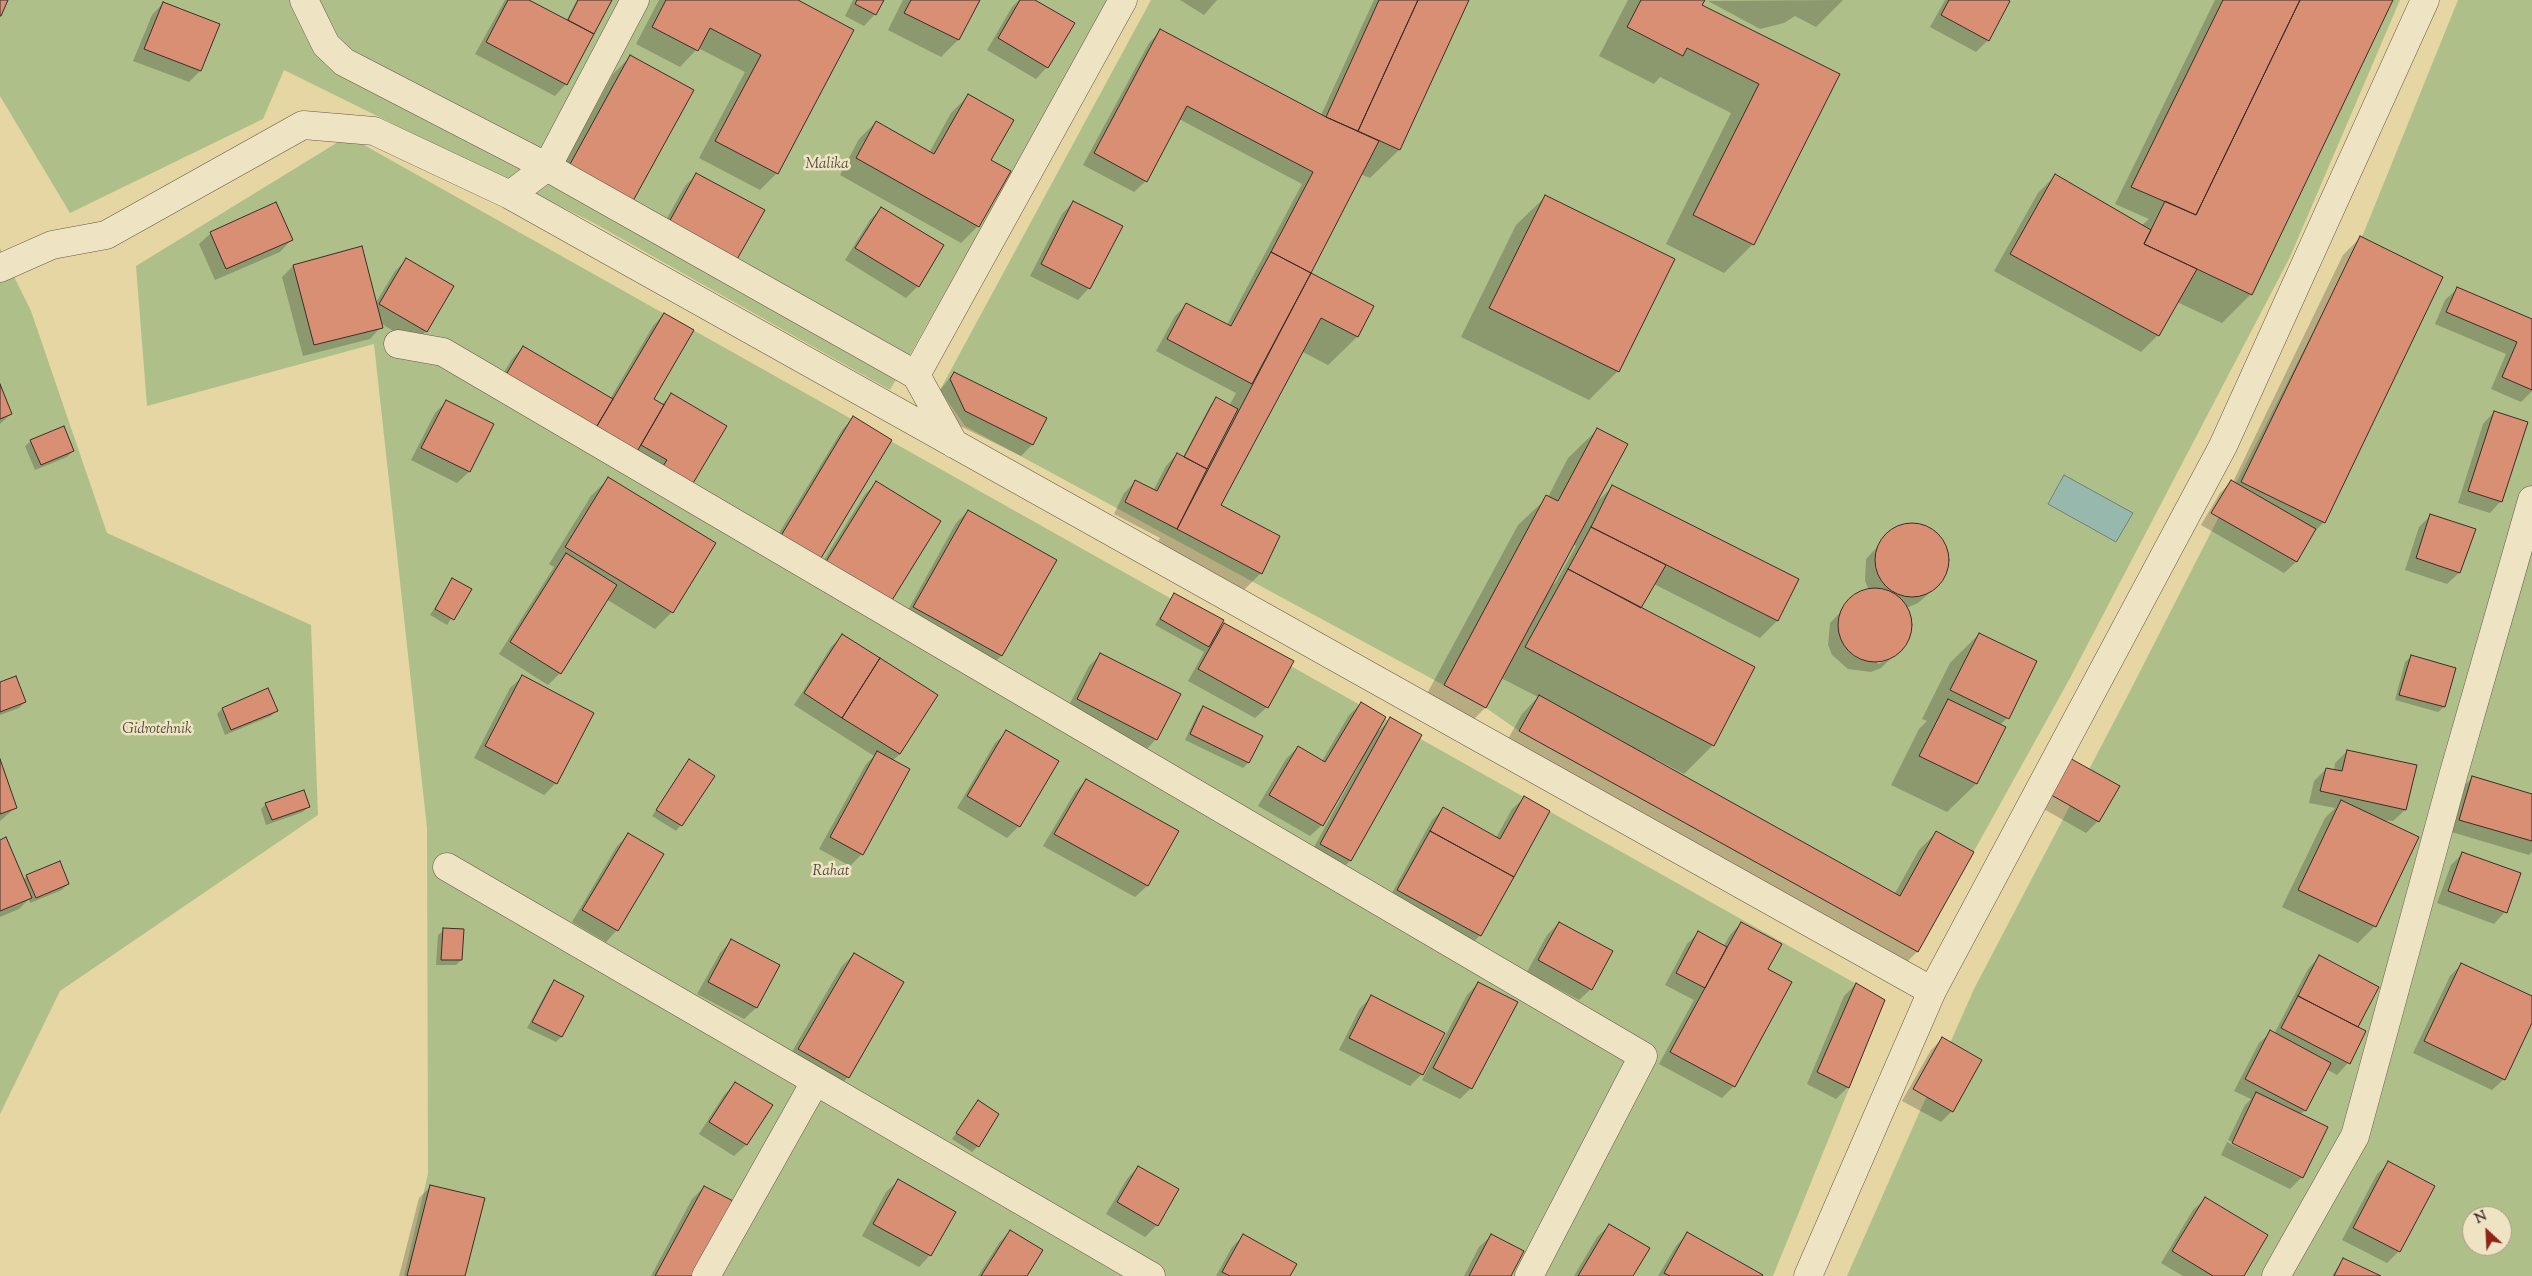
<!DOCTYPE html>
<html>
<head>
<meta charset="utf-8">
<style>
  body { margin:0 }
  #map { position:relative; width:2532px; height:1276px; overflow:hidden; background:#e5d6a3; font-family:"Sorts Mill Goudy",serif }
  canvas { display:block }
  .north { position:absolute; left:2462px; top:1206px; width:50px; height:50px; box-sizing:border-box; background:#eee4c3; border:1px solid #a79b85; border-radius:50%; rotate:335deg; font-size:14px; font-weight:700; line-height:20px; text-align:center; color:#3d2e28 }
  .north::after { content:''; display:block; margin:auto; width:18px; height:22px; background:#8f2418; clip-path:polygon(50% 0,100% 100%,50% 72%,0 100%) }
</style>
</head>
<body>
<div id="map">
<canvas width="2532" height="1276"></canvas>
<div class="north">N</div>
</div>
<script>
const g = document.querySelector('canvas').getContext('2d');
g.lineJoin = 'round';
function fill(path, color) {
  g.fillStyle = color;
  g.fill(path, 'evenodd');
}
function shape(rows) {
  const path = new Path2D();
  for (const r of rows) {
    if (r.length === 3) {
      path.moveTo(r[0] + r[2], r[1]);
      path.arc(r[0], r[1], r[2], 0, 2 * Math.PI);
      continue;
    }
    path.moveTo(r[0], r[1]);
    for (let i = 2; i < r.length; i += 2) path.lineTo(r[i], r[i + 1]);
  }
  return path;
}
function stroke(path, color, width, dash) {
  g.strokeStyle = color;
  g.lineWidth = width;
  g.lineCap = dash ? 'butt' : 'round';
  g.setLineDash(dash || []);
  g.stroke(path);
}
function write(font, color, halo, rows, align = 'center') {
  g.font = font + ' "Sorts Mill Goudy",serif';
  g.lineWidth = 5;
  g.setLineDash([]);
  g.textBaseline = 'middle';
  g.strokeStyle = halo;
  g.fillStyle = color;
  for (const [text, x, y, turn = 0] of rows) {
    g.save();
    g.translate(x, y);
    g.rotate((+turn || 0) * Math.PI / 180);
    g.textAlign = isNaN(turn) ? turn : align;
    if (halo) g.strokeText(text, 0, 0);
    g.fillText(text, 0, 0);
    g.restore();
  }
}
const green = shape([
  [0,0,1110,0,890,390,592,222,284,70,263,119,70,213,0,96],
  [1151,0,2400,0,2290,257,2069,680,1918,952,1519,731,1486,708,965,426,940,390],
  [2458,0,2532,0,2532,1276,1847,1276,1974,989,2128,695,2364,232],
  [2472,1216,2502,1216,2502,1246,2472,1246],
  [348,136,1885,1000,1773,1276,404,1276,428,1174,427,828,374,344,147,406,136,266],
  [0,248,31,311,107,533,311,625,318,815,60,991,0,1114]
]);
const water = shape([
  [2064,475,2133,513,2116,542,2048,504,2064,475]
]);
const shadow = shape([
  [505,0,527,0,566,21,577,0,611,0,566,84,555,96,475,54],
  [659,0,795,0,777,173,760,190,699,158,745,72,698,48,680,67,636,44],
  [853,0,883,0,875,14,864,26,845,16],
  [903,0,978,0,958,40,941,57,888,30],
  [1019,0,1032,0,1047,67,1036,79,987,50,1012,7],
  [1180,0,1217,0,1204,15],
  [1374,0,1467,0,1399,150,1370,178,1360,174,1305,281,1312,275,1373,307,1357,337,1328,365,1301,351,1219,505,1278,536,1261,573,1232,602,1149,558,1160,538,1114,514,1124,493,1136,481,1153,491,1166,466,1177,454,1183,457,1211,404,1216,399,1229,406,1236,393,1156,351,1175,316,1187,304,1227,325,1302,184,1179,119,1146,181,1134,192,1083,165,1149,43,1160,31,1321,115],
  [1628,0,1703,0,1701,6,1838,75,1753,244,1724,273,1666,244,1731,113,1660,77,1654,84,1599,56],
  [1843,0,1816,27,1795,16,1784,23,1760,29,1708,1],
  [1945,0,2005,0,1988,40,1976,52,1930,27],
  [2215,0,2392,0,2251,294,2222,323,2177,302,2158,335,2141,352,1994,271,2038,193,2055,176,2141,226,2149,219,2115,204],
  [163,3,200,71,189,82,133,61,152,15],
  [630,57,692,91,553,184,613,74],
  [968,96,989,161,978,226,961,243,840,175,859,139,876,122,929,153,951,113],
  [697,174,736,261,657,236,685,186],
  [1545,197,1618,371,1589,400,1461,337,1516,225],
  [1073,202,1089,288,1078,300,1030,276,1062,214],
  [881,208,918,286,906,298,845,260,870,220],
  [211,233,291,240,280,252,215,280,199,244],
  [2360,238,2324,522,2312,534,2296,562,2284,573,2201,525,2220,493,2232,481,2233,482,2343,255],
  [406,260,426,331,414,343,380,323,381,327,370,339,303,356,282,277,293,266,375,304,395,271],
  [2457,289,2532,321,2532,391,2521,402,2491,389,2506,354,2435,324,2445,300],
  [664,314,652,399,661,405,671,395,688,489,493,390,512,359,523,347,610,399,653,326],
  [954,373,1032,445,1021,456,954,423,939,391],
  [0,388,11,414,0,424],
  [446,402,469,472,457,483,411,460,435,413],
  [2494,412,2501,501,2490,513,2458,503,2483,424],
  [853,418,890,440,765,556,842,430],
  [1597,430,1595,504,1612,487,1797,579,1777,621,1760,638,1654,584,1640,608,1713,745,1684,774,1656,759,1655,761,1894,895,1919,850,1936,833,1972,853,1917,952,1900,969,1503,748,1522,714,1538,697,1501,678,1485,708,1457,736,1416,714,1518,525,1548,497,1568,458],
  [1573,544,1576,546,1556,582,1550,588],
  [31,441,73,451,67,457,35,470,25,446],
  [608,479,672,612,655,629,606,599,560,673,548,685,499,654,554,567,549,564,591,496],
  [877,483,939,522,813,577,865,494],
  [968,511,1055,560,1001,656,990,667,903,619,956,523],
  [2431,515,2474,530,2459,573,2447,584,2405,570,2419,527],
  [1906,524,1930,529,1939,537,1946,548,1948,560,1945,572,1939,582,1927,595,1918,603,1906,608,1911,624,1908,636,1902,647,1894,655,1877,662,1878,664,1890,659,1881,668,1871,672,1848,669,1832,655,1828,645,1830,623,1858,594,1869,590,1865,581,1866,559,1894,529],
  [453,580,470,589,447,625,430,615],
  [1174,595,1216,633,1225,624,1267,707,1255,718,1188,681,1204,652,1155,625],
  [1979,634,2035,661,2007,718,2000,725,1976,784,1947,812,1891,785,1919,729,1927,721,1922,719,1950,663],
  [842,636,900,754,892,761,862,854,850,866,819,849,866,764,874,756,794,705,831,647],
  [1100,655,1156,739,1145,751,1066,711,1089,666],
  [2411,657,2454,669,2444,707,2438,712,2395,700,2405,662],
  [522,677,556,783,544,795,474,758,510,688],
  [0,683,25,702,19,708,0,715],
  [1361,704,1378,732,1391,718,1421,735,1350,861,1338,872,1309,856,1360,764,1358,763,1322,825,1310,836,1258,806,1286,759,1298,747,1322,761,1349,715],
  [1204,708,1248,763,1243,768,1185,740,1198,713],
  [222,709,276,711,271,716,225,735,217,714],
  [1007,732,1058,761,1019,826,1007,838,957,808,995,743],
  [2347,751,2415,766,2405,810,2393,821,2380,820,2375,926,2358,943,2282,907,2325,818,2335,808,2309,803,2314,781,2326,769,2334,771,2335,763],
  [689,761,681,825,676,831,652,816],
  [0,763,16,807,0,821],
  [2055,769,2118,786,2098,821,2086,833,2035,804],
  [2473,777,2532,795,2532,852,2529,855,2448,831,2461,789],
  [1086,780,1177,831,1147,886,1135,897,1043,846,1075,792],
  [1524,798,1480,935,1469,947,1387,902,1432,820,1443,809,1496,838,1512,809],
  [266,804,309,806,303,812,266,825,261,809],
  [628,835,617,930,606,942,572,922,617,846],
  [0,841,23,880,27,876,68,884,62,890,30,903,29,899,19,909,0,917],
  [2463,853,2505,912,2494,924,2437,903,2451,865],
  [1559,923,1591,989,1579,1000,1527,972,1547,935],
  [1741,923,1766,970,1734,1086,1722,1098,1659,1064,1694,1000,1665,985,1687,944,1698,933,1723,947,1730,935],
  [444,930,461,960,456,965,436,965,438,935],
  [731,941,779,966,756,1008,744,1019,697,994,720,953],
  [854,954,848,1077,836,1089,787,1060,842,966],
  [2319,957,2357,1027,2348,1063,2337,1075,2326,1069,2305,1110,2300,1115,2302,1177,2290,1189,2221,1155,2227,1142,2299,1177,2299,1175,2228,1140,2245,1105,2251,1099,2234,1091,2259,1043,2271,1032,2274,1034,2308,969],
  [2462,964,2532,998,2532,1020,2504,1079,2492,1090,2413,1053,2450,976],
  [554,982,561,1037,556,1042,527,1028,549,987],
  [1478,983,1471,1088,1460,1099,1422,1080,1467,995],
  [1856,984,1848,1087,1836,1099,1807,1084,1844,996],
  [1372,997,1422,1074,1410,1086,1339,1050,1360,1008],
  [1942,1039,1952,1111,1941,1122,1902,1101,1931,1050],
  [735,1084,771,1106,746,1145,734,1156,699,1134,724,1095],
  [978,1102,978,1146,972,1152,952,1139],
  [2389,1163,2434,1186,2399,1251,2387,1263,2342,1240,2377,1174],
  [1138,1167,1157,1225,1145,1237,1106,1214,1127,1179],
  [898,1181,930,1255,919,1267,862,1236,886,1192],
  [431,1186,464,1276,399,1276,419,1198],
  [704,1187,692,1276,651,1276,692,1199],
  [2205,1199,2242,1276,2183,1276,2161,1263,2193,1210],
  [1609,1226,1632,1276,1574,1276,1597,1237],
  [1010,1231,1025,1276,978,1276,999,1243],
  [1687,1234,1761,1276,1658,1276,1676,1246],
  [1243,1236,1289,1276,1216,1276,1232,1247],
  [1491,1236,1510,1276,1464,1276,1479,1247],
  [2343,1259,2378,1276,2332,1276]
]);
const building = shape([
  [0,0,8,0,1,16,0,16,0,0],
  [508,0,529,0,594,34,567,85,486,42,508,0],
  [578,0,612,0,594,34,568,20,578,0],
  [666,0,798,0,854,30,778,174,715,141,761,55,710,28,698,51,652,27,666,0],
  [857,0,884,0,876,15,855,4,857,0],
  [911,0,980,0,959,40,904,13,911,0],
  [1020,0,1035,0,1075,23,1048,68,998,38,1020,0],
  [1379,0,1418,0,1358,131,1326,117,1379,0],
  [1418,0,1469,0,1400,150,1358,131,1418,0],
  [1641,0,1705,0,1702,5,1840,74,1754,245,1693,215,1759,84,1687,48,1683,56,1627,27,1641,0],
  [1949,0,2008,0,2010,1,1989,41,1941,15,1949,0],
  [2223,0,2300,0,2196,215,2131,187,2223,0],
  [2300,0,2393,0,2252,295,2144,244,2165,201,2196,215,2300,0],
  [163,2,220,24,201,71,144,49,163,2],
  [1160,29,1326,117,1379,141,1311,273,1271,252,1313,172,1187,106,1147,182,1094,153,1160,29],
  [630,55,694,90,633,201,569,166,630,55],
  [968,94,1014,120,991,160,1011,171,979,227,856,158,876,121,934,154,968,94],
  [696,173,765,210,736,261,668,224,696,173],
  [2055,174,2151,230,2144,244,2197,269,2159,336,2010,254,2055,174],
  [1545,195,1675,259,1619,372,1489,308,1545,195],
  [1073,201,1123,226,1090,289,1041,264,1073,201],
  [276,202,293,240,226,269,210,232,276,202],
  [881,207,944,245,919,287,855,248,881,207],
  [2360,236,2443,277,2325,523,2241,482,2360,236],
  [362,246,383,328,314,345,293,265,362,246],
  [1271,252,1311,273,1252,384,1167,339,1186,303,1231,326,1271,252],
  [406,258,454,286,427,332,379,304,406,258],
  [1311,273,1374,306,1358,337,1321,318,1221,505,1280,536,1262,574,1177,529,1311,273],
  [2457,287,2532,319,2532,390,2502,377,2517,342,2446,312,2457,287],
  [664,313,694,330,654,399,664,405,635,455,594,431,664,313],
  [523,346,613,399,594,431,504,378,523,346],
  [954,372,1047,418,1033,445,965,411,950,379,954,372],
  [0,384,12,414,0,419,0,384],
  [671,393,727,426,689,490,659,472,667,460,641,445,671,393],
  [1216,397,1238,409,1207,469,1184,457,1216,397],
  [446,400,494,424,470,472,421,448,446,400],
  [2494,411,2528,422,2502,502,2468,491,2494,411],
  [853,416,892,440,815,568,776,544,853,416],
  [64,426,74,451,41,465,30,440,64,426],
  [1597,428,1628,444,1486,708,1444,685,1546,495,1558,501,1597,428],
  [1177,453,1207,469,1177,529,1125,502,1135,480,1157,491,1177,453],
  [608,477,716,543,673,613,565,547,608,477],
  [2231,480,2316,529,2297,562,2211,513,2231,480],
  [876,481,941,521,889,605,824,565,876,481],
  [1612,485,1799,579,1778,621,1591,527,1612,485],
  [968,510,1057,560,1002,656,913,607,968,510],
  [2430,514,2476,529,2460,573,2416,558,2430,514],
  [1912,560,37],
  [1591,527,1666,565,1641,608,1568,569,1591,527],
  [566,553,617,585,561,674,510,642,566,553],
  [1568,569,1755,667,1714,746,1525,647,1568,569],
  [452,578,472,589,454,620,435,609,452,578],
  [1875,625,37],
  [1174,593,1224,620,1209,647,1160,619,1174,593],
  [1224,623,1294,661,1268,708,1198,669,1224,623],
  [1979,633,2037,661,2009,719,1950,690,1979,633],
  [842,634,880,658,842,718,804,693,842,634],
  [1100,653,1181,694,1157,740,1077,699,1100,653],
  [2411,655,2456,668,2445,707,2399,695,2411,655],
  [880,658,938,695,900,754,842,718,880,658],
  [522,675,594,713,557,784,485,746,522,675],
  [16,676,26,702,0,712,0,682,16,676],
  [268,688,278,711,231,730,222,708,268,688],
  [1539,695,1900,896,1936,831,1974,852,1918,952,1519,731,1539,695],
  [1948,699,2006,727,1977,784,1919,756,1948,699],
  [1361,702,1386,717,1323,826,1269,795,1298,746,1325,762,1361,702],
  [1203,706,1263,736,1249,763,1190,734,1203,706],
  [1390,717,1422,735,1351,861,1320,844,1390,717],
  [1006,730,1059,761,1020,827,967,796,1006,730],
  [2347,750,2417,765,2406,810,2320,791,2326,768,2342,771,2347,750],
  [877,751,910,769,863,855,830,837,877,751],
  [2066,756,2120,786,2099,822,2046,792,2066,756],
  [0,759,17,808,0,814,0,759],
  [689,759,715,776,682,826,656,810,689,759],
  [2472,776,2532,794,2532,841,2459,820,2472,776],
  [1086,779,1179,831,1148,886,1054,834,1086,779],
  [304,790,310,807,272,820,265,803,304,790],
  [1524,796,1550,811,1514,877,1430,831,1443,807,1500,839,1524,796],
  [2341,800,2419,837,2376,927,2298,890,2341,800],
  [1430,831,1514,877,1481,936,1397,890,1430,831],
  [628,833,664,854,618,931,582,910,628,833],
  [6,837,32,898,0,911,0,840,6,837],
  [2462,852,2521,873,2507,913,2448,891,2462,852],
  [60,861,69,884,36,898,26,875,60,861],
  [1559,922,1613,951,1592,990,1538,960,1559,922],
  [1741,922,1782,944,1768,969,1792,982,1735,1087,1670,1052,1741,922],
  [443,928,464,929,462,960,441,960,443,928],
  [1698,931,1727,947,1705,988,1676,973,1698,931],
  [731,939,780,965,757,1008,708,982,731,939],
  [854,953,904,982,849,1078,798,1049,854,953],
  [2319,955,2379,987,2358,1027,2298,996,2319,955],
  [2461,963,2532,996,2532,1023,2505,1080,2424,1041,2461,963],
  [554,980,584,996,562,1037,532,1022,554,980],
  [1478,982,1518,1002,1472,1089,1433,1068,1478,982],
  [1856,983,1885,1000,1849,1088,1817,1072,1856,983],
  [1371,995,1445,1033,1423,1075,1349,1038,1371,995],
  [2298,996,2366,1031,2350,1064,2281,1028,2298,996],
  [2270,1030,2331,1063,2306,1111,2245,1079,2270,1030],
  [1942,1037,1982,1060,1953,1112,1913,1089,1942,1037],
  [735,1082,773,1105,747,1145,709,1122,735,1082],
  [2256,1092,2328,1127,2303,1178,2232,1143,2256,1092],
  [978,1100,999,1114,979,1147,956,1133,978,1100],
  [2388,1161,2435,1186,2400,1252,2353,1228,2388,1161],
  [1138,1166,1179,1189,1158,1226,1117,1202,1138,1166],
  [898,1179,956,1212,931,1256,873,1224,898,1179],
  [430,1185,485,1198,465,1276,407,1276,430,1185],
  [704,1186,733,1201,693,1276,655,1276,704,1186],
  [2205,1197,2268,1235,2244,1276,2213,1276,2172,1251,2205,1197],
  [1609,1224,1650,1248,1633,1276,1578,1276,1609,1224],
  [1010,1230,1043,1250,1027,1276,981,1276,1010,1230],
  [1687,1232,1763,1275,1762,1276,1670,1276,1664,1273,1687,1232],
  [1243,1234,1297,1264,1290,1276,1230,1276,1222,1272,1243,1234],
  [1491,1234,1524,1251,1511,1276,1469,1276,1491,1234],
  [2343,1258,2381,1276,2334,1276,2343,1258]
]);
const minor = shape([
  [304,0,326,45,344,62,547,167,916,375,954,444],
  [510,195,547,167,635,0],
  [0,268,52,245,106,235,303,125,374,131,510,195,1932,991],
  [398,344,443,352,1643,1056,1529,1276],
  [916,375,1123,0],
  [447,867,1151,1276],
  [706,1276,815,1082],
  [1808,1276,1932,991,2223,446,2425,0],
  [2276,1276,2355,1136,2453,776,2532,500]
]);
const parkNames = [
  ["Malika",827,165],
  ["Gidrotehnik",157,730],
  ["Rahat",831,872]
];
fill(green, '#afbf8a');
fill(water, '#97b8ad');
stroke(water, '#738178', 1);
fill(shadow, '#0003');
fill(building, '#d88f74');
stroke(building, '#3d2e28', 1);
stroke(minor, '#675847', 29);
stroke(minor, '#eee4c3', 28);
write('italic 15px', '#544b3c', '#eee4c3', parkNames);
</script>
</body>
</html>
